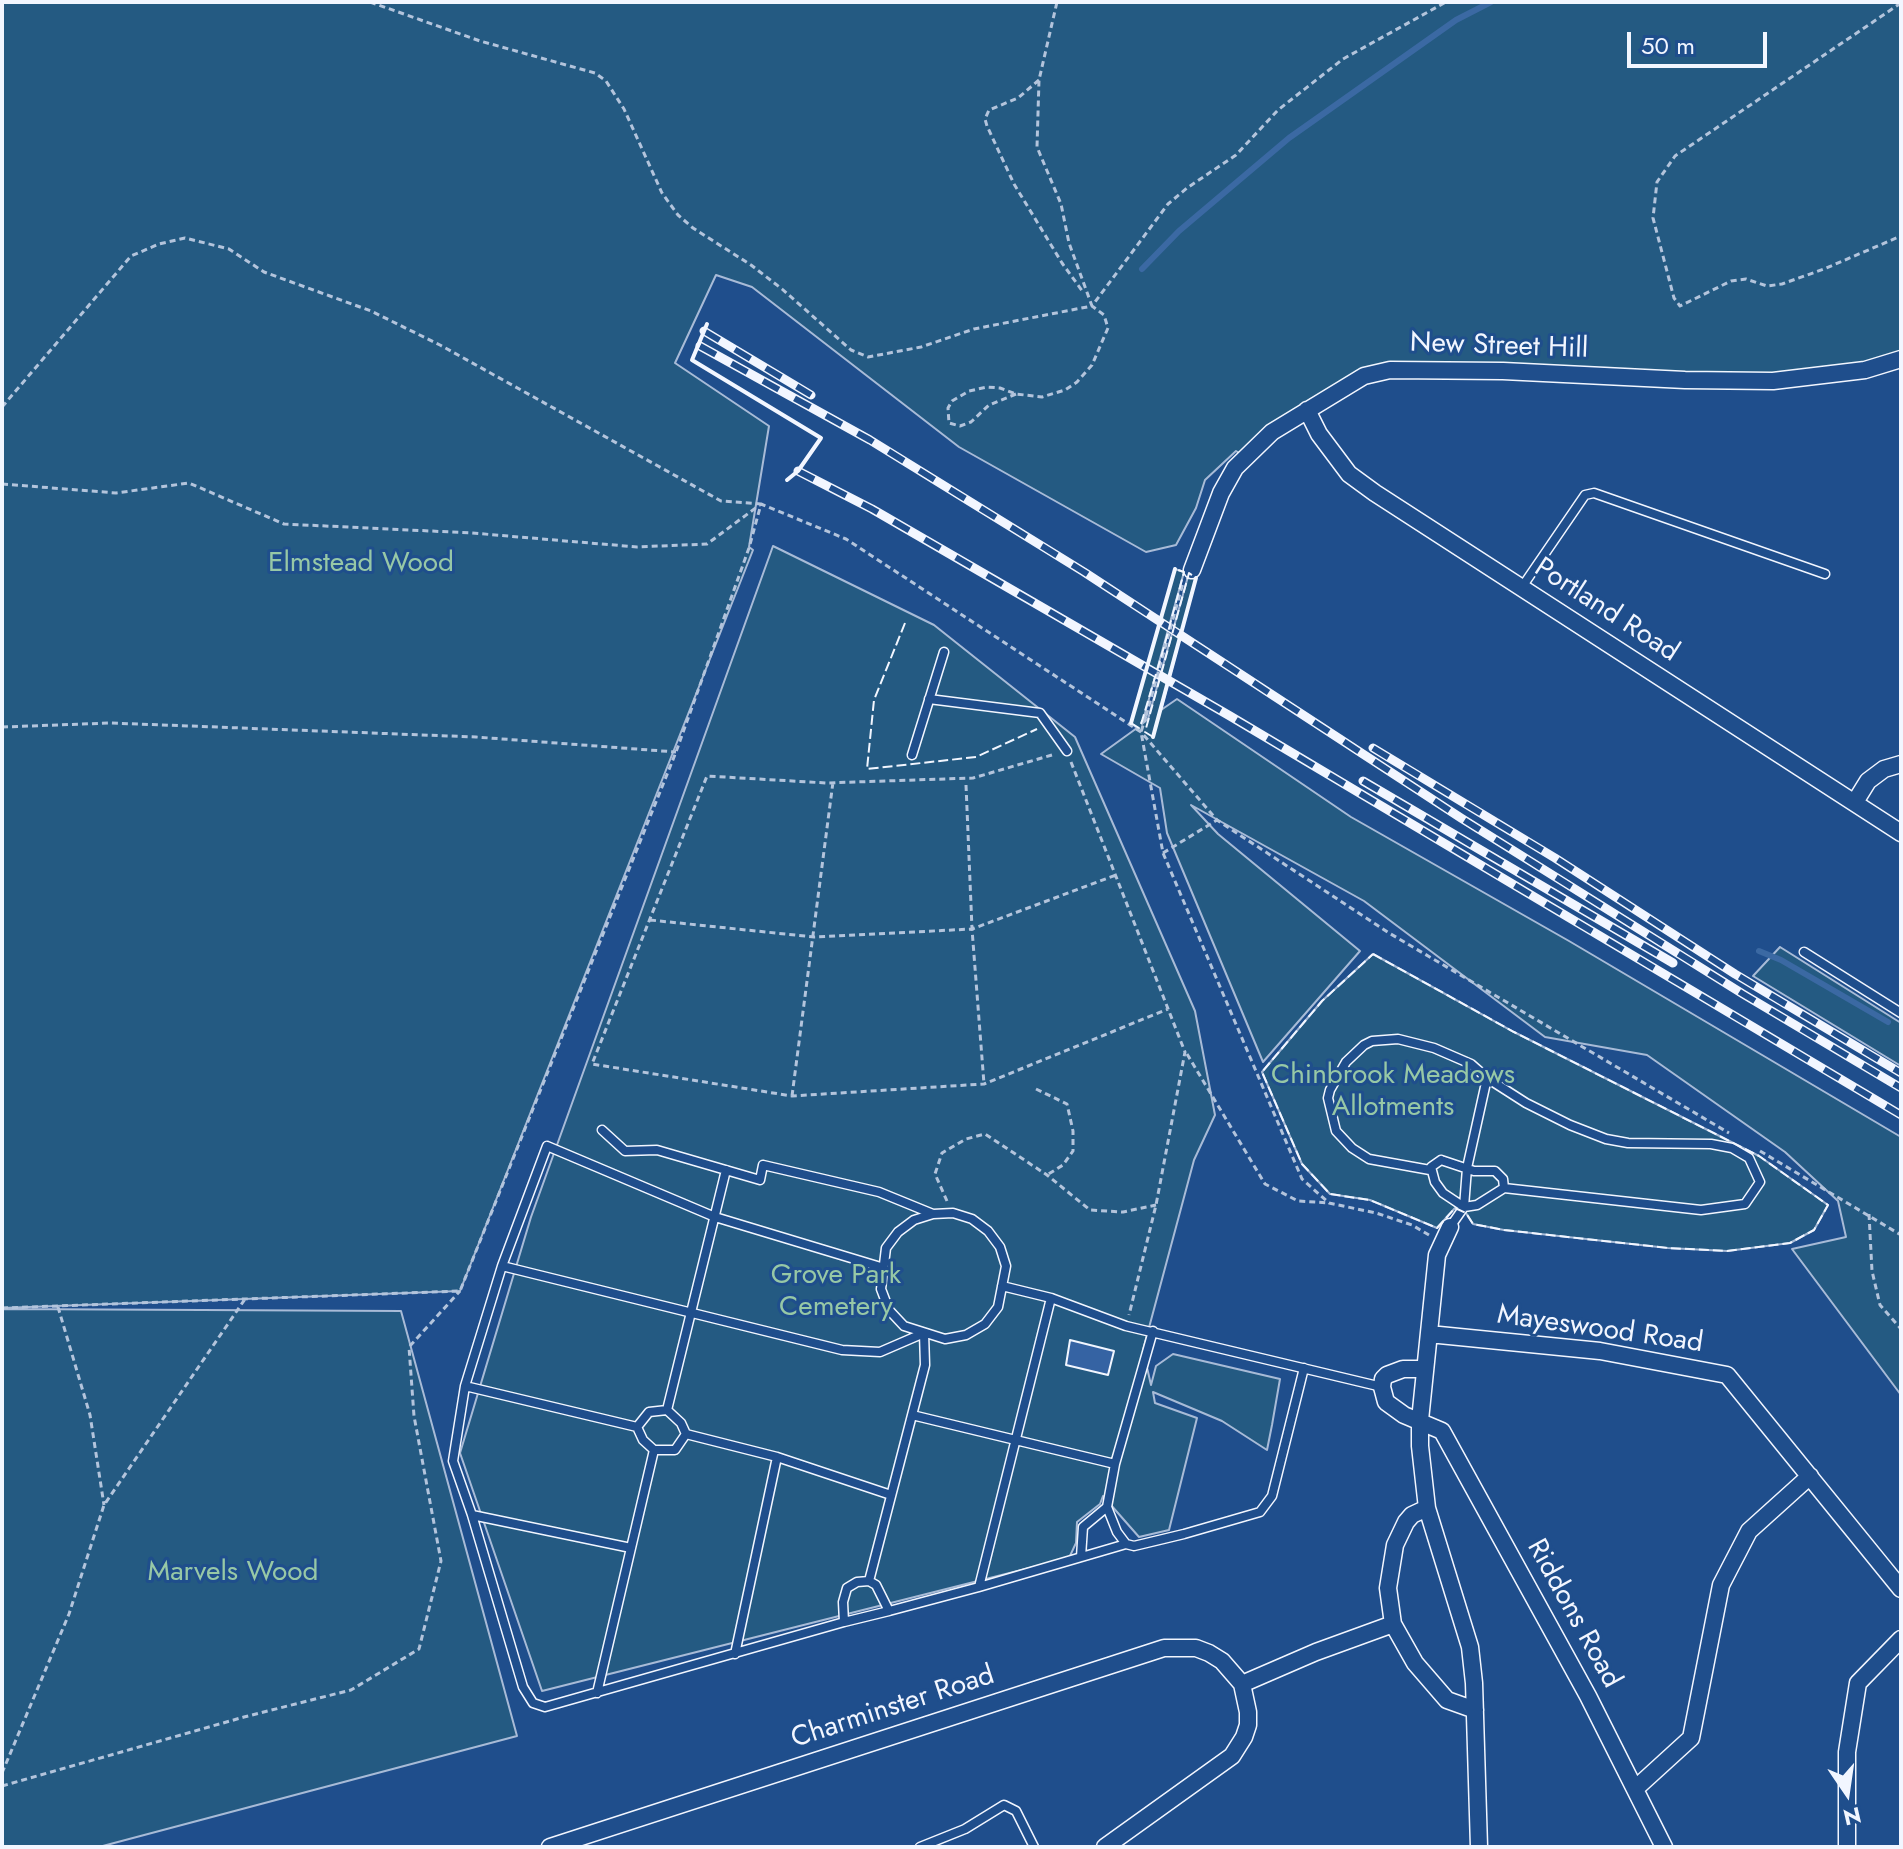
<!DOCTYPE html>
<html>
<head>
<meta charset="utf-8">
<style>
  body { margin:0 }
  #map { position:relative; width:1903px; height:1849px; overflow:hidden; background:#1f4e8c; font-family:Jost,sans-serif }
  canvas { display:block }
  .frame { position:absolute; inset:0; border:4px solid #f2f6ff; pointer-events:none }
  .north { position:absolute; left:1807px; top:1753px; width:80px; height:80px; -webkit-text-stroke:6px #1f4e8c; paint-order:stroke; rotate:167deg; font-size:22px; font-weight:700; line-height:32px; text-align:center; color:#f2f6ff }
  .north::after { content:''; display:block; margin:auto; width:28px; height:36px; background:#f2f6ff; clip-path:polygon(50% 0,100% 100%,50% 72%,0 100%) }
  .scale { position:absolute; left:1627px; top:32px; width:140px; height:36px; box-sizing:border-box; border:4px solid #f2f6ff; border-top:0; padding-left:10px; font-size:24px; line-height:28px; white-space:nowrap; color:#f2f6ff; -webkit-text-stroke:6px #1f4e8c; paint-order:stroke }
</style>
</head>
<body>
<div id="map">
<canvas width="1903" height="1849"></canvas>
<div class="frame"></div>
<div class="north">N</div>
<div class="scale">50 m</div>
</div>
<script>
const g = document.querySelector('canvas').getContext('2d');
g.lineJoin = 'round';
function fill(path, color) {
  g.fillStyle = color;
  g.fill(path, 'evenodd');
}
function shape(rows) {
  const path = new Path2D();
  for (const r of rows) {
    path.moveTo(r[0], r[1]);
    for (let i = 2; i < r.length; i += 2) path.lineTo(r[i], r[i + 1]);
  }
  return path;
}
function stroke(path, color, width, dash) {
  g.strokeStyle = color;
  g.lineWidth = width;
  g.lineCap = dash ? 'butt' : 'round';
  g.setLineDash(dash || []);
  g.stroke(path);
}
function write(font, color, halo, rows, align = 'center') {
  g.font = font + ' Jost,sans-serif';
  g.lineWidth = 6;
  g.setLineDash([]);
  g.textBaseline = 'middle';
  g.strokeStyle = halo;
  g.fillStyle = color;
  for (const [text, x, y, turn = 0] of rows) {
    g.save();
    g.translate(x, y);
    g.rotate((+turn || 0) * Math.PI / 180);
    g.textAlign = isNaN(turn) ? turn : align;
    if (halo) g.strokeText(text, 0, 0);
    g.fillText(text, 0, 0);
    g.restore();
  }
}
const green = shape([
  [2,2,1901,2,1901,355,1880,362,1783,376,1375,367,1309,400,1239,453,1236,451,1205,480,1196,508,1176,545,1146,552,959,447,752,287,716,275,675,363,769,426,749,547,753,550,460,1291,2,1308,2,2],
  [773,546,934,625,1075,737,1195,1011,1215,1115,1194,1160,1143,1350,1151,1385,1156,1366,1173,1354,1280,1379,1272,1425,1267,1450,1222,1421,1153,1392,1155,1403,1197,1418,1169,1530,1139,1537,1103,1496,1100,1504,1077,1522,1076,1543,1069,1558,542,1691,460,1453,531,1217,773,546],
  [1175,569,1184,572,1142,724,1148,719,1189,573,1196,578,1161,710,1177,699,1351,817,1569,941,1901,1137,1901,1395,1792,1249,1846,1237,1838,1201,1785,1152,1647,1055,1545,1037,1364,901,1191,805,1218,834,1360,951,1263,1062,1167,833,1160,788,1101,754,1137,728,1131,723,1175,569],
  [1780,947,1901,1023,1901,1066,1753,976,1780,947],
  [1373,954,1514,1032,1759,1156,1828,1205,1814,1230,1790,1243,1727,1251,1668,1248,1504,1230,1473,1224,1466,1213,1455,1208,1437,1228,1370,1200,1330,1194,1302,1164,1262,1072,1322,1001,1373,954],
  [2,1309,401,1311,517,1736,99,1847,2,1847,2,1309]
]);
const stream = shape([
  [1142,269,1179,231,1289,138,1456,20,1491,2],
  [1759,951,1781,960,1888,1022]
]);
const building = shape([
  [1070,1340,1114,1351,1108,1375,1066,1365,1070,1340]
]);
const path = shape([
  [370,2,480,41,595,73,606,81,624,109,662,193,678,215,693,228,751,265,782,289,851,350,868,357,921,347,974,329,1092,306,1069,243,1061,204,1037,147,1039,80,1057,2],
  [1901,3,1675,156,1657,182,1653,218,1674,298,1680,306,1731,281,1746,279,1767,286,1782,284,1824,269,1901,236],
  [1039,80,1018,98,989,110,985,119,987,126,1014,184,1062,263,1083,292],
  [1016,394,989,405,971,422,960,426,949,423,948,408,952,401,969,391,987,387,1000,388,1016,394,1042,397,1065,390,1077,382,1092,365,1108,328,1104,315,1092,306,1168,204,1187,188,1236,155,1278,110,1343,59,1446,2],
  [2,407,131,256,159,244,185,238,229,249,264,272,371,311,440,345,721,501,761,504],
  [2,484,116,493,189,483,284,524,472,533,637,547,707,544,761,504],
  [1146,716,1141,732,1163,853,1302,1179,1329,1203,1376,1213,1412,1225,1429,1235],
  [2,727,111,723,476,737,676,752],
  [1052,755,973,778,826,783,707,776,592,1064,792,1096,984,1084,1168,1009],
  [1071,762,1185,1052,1156,1205,1129,1315],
  [966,785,972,929,984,1084],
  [1163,853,1217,820],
  [650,920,814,937,972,929,1116,875],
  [1187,1054,1265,1184,1298,1201,1329,1203],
  [1036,1089,1067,1104,1073,1131,1073,1151,1063,1165,1047,1175],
  [792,1096,833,782],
  [1760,1151,1901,1235],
  [947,1201,935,1174,942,1153,966,1139,985,1134,1047,1175,1090,1210,1123,1212,1156,1205],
  [1869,1214,1872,1271,1880,1305,1901,1329],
  [58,1307,90,1415,104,1505],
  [2,1308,460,1291,676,752,749,548,761,504,846,539,1141,732,1217,820,1389,933,1729,1133],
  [2,1773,69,1614,104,1505,245,1299],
  [2,1786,244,1717,351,1690,419,1649,441,1561,414,1416,409,1347,460,1291]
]);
const lane = shape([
  [1522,587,1585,495,1594,493,1825,574],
  [929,699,1040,713,1067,751],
  [912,755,944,652],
  [1804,952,1901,1013],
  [602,1130,625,1151,657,1150,760,1180,763,1165,879,1192,933,1214,953,1213,972,1219,988,1231,1000,1247,1006,1266,998,1307,985,1324,966,1335,945,1339,904,1326,889,1310,881,1289,886,1248,898,1232,914,1220,933,1214],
  [1441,1160,1474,1171,1495,1171,1503,1179,1504,1188,1477,1205,1464,1207,1443,1193,1435,1182,1431,1167,1441,1160],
  [1430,1170,1369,1159,1352,1148,1336,1131,1328,1098,1330,1090,1346,1062,1364,1045,1372,1041,1398,1039,1434,1048,1471,1064,1487,1078,1526,1103,1570,1125,1606,1139,1628,1143,1711,1144,1732,1148,1749,1158,1760,1182,1745,1204,1701,1210,1504,1188],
  [1450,1227,1464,1207,1467,1168,1487,1078],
  [502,1266,547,1146,715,1217,884,1268],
  [1002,1286,1051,1298,1126,1326,1382,1387],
  [465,1386,453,1461,472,1515,631,1548],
  [912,1415,1115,1464],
  [637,1427,465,1386,502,1266,842,1350,880,1352,924,1333,925,1365,869,1581],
  [686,1434,777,1457,891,1495],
  [654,1450,643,1440,637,1427,649,1412,667,1410],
  [472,1515,523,1687,533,1703,545,1707,844,1622,843,1602,847,1588,857,1582,869,1581,876,1585,889,1611,979,1587,1051,1298],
  [1126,1544,1134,1546,1184,1534,1260,1512,1272,1496,1304,1368],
  [1081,1557,1083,1527,1107,1507],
  [979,1587,1126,1544,1117,1532,1107,1507,1115,1464,1153,1331],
  [844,1622,889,1611],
  [735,1654,777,1457],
  [597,1693,654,1450,675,1450,686,1434,681,1423,667,1410,726,1170],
  [920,1847,965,1829,1004,1805,1016,1811,1034,1847]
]);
const street = shape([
  [1307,410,1319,434,1349,474,1375,493,1901,833],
  [1192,570,1221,493,1235,468,1272,432,1364,376,1390,370,1503,371,1685,380,1773,381,1865,370,1901,359],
  [1855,802,1868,781,1884,769,1901,764],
  [1450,1227,1437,1255,1420,1420,1420,1446,1427,1508,1470,1647,1474,1683,1479,1847],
  [1429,1334,1600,1351,1727,1375,1901,1589],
  [1425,1369,1403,1369,1387,1375,1383,1379,1382,1387,1386,1402,1404,1415,1442,1431,1588,1696,1664,1847],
  [1427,1508,1412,1515,1406,1522,1395,1545,1388,1588,1393,1624,1415,1663,1447,1700,1475,1710],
  [1635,1789,1691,1738,1721,1585,1749,1531,1810,1476],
  [550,1847,1164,1648,1196,1648,1209,1653,1222,1661,1242,1684],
  [1105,1847,1232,1756,1244,1737,1248,1725,1248,1712,1242,1684,1316,1652,1393,1624],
  [1847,1847,1847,1752,1858,1683,1901,1639]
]);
const rail = shape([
  [704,331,811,395],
  [700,346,870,440,1084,572,1461,818,1743,994,1901,1088],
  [798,471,872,509,1230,716,1901,1115],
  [1373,748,1555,858,1735,974,1901,1073],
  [1363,781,1673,963]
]);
const pathBridge = shape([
  [1146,716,1183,583]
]);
const fence = shape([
  [905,623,874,700,867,769,976,757,1037,729],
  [1131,723,1139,728,1142,721,1164,647,1184,572,1175,569],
  [1153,737,1145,732,1189,573,1196,578],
  [1373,954,1514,1032,1759,1156,1828,1205,1814,1230,1790,1243,1727,1251,1668,1248,1504,1230,1473,1224,1466,1213,1455,1208,1437,1228,1370,1200,1330,1194,1302,1164,1262,1072,1322,1001,1373,954]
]);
const wall = shape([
  [707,324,692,360,821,438,798,471,787,480],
  [1131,723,1175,569],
  [1153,737,1196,578]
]);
const streetNames = [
  ["New Street Hill",1499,347,2],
  ["Portland Road",1606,611,33],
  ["Mayeswood Road",1600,1330,8],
  ["Riddons Road",1573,1614,61],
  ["Charminster Road",893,1708,-18]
];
const parkNames = [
  ["Elmstead Wood",361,564],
  ["Chinbrook Meadows",1393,1076],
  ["Allotments",1393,1108],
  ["Grove Park",836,1276],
  ["Cemetery",836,1308],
  ["Marvels Wood",233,1573]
];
fill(green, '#245a82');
stroke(green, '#a8bbd7', 2);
stroke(stream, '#3b69a3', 6);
fill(building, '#3563a3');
stroke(building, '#f2f6ff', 2);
stroke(lane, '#f2f6ff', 11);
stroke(street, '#f2f6ff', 19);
stroke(path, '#b3c4dc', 3, [6, 4]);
stroke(lane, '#1f4e8c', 8);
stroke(street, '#1f4e8c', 16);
stroke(rail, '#f2f6ff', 9);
stroke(rail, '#1f4e8c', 6, [18]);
stroke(pathBridge, '#b3c4dc', 3, [6, 4]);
stroke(fence, '#f2f6ff', 2, [10, 4]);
stroke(wall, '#f2f6ff', 4);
write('28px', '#f2f6ff', '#1f4e8c', streetNames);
write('28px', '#97c8a6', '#1f4e8c', parkNames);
</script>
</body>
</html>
